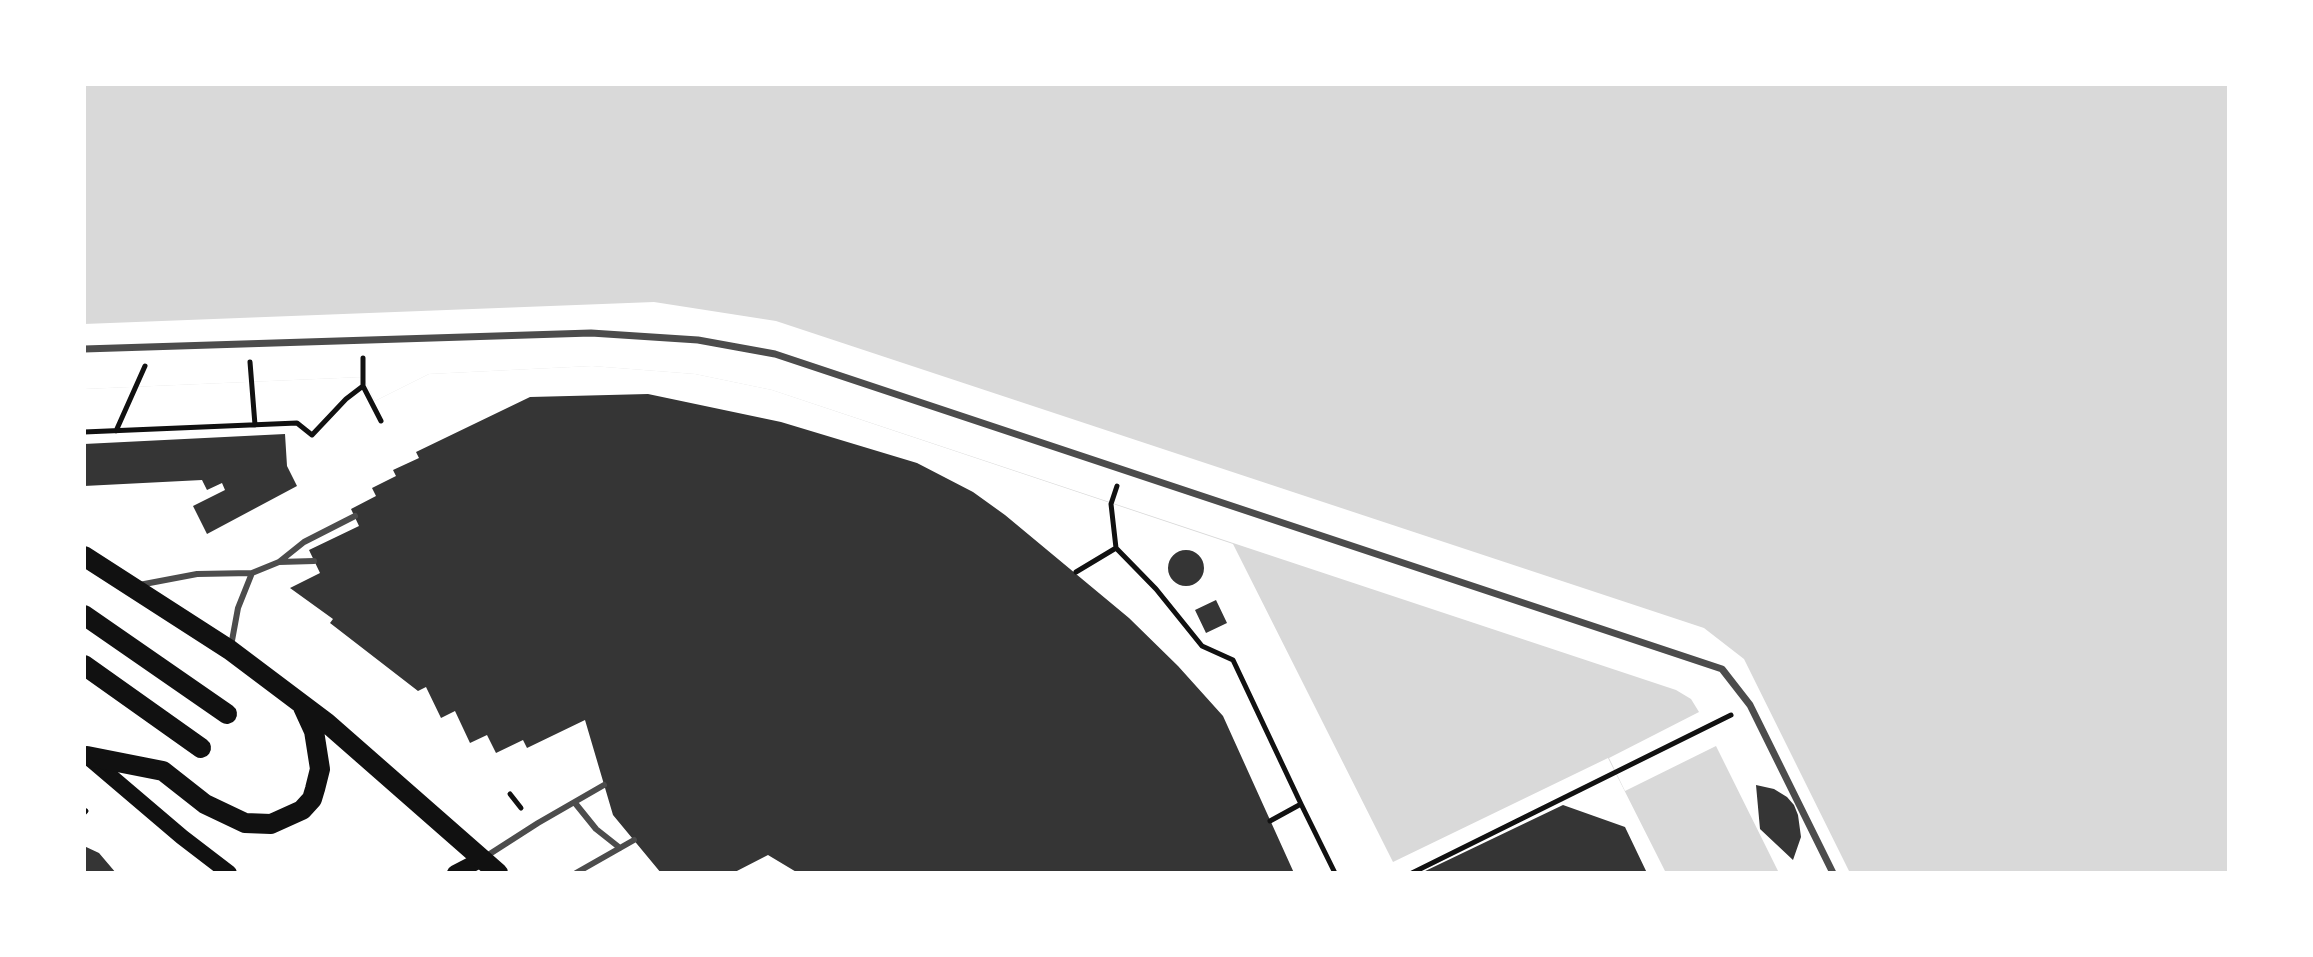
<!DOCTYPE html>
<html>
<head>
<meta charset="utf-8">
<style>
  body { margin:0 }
  #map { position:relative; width:2313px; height:957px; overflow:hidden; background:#fff; font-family:Cabin,sans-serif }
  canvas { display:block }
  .frame { position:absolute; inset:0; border:86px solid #fff; pointer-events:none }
</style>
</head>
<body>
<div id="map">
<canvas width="2313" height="957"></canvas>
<div class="frame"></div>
</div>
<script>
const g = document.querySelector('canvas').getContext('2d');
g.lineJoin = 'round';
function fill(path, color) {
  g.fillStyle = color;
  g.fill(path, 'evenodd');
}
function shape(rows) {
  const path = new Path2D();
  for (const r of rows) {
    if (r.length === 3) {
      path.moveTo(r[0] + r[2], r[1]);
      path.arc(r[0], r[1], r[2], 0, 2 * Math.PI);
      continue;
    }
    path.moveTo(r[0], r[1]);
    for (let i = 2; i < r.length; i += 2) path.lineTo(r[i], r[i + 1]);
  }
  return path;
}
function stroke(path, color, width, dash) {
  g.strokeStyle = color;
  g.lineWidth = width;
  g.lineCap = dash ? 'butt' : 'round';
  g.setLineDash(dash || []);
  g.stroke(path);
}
const water = shape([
  [84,84,2229,84,2229,873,1666,873,1608,758,1393,862,1233,544,772,390,695,374,592,366,429,374,375,401,363,377,84,389]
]);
const pier = shape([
  [654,302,776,321,1704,628,1744,659,1850,873,1779,873,1716,746,1625,791,1609,758,1699,712,1691,699,1676,690,772,390,695,374,592,366,429,374,375,401,363,377,84,389,84,324]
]);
const building = shape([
  [648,394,781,422,917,463,973,492,1005,515,1129,618,1178,666,1223,716,1294,873,798,873,768,855,733,873,661,873,613,815,585,720,527,748,523,740,496,753,487,735,470,743,455,711,441,718,426,687,418,691,330,623,333,619,290,588,320,573,309,550,359,526,351,509,376,496,372,488,396,476,393,470,419,458,416,452,530,397],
  [285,434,287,466,297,486,207,534,193,506,225,490,222,483,207,490,202,480,84,486,84,444],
  [1186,568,18],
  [1216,600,1227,623,1206,633,1195,610],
  [1756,785,1774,789,1787,797,1794,805,1798,815,1801,837,1793,860,1760,829],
  [1563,805,1625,827,1647,873,1421,873],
  [84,846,99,853,116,873,84,873]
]);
const path = shape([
  [363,358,363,386,381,421],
  [250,362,255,425],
  [116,431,145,366],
  [84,432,297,423,312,435,346,399,363,386],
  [1117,486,1111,504,1116,548,1156,589,1202,646,1233,660,1301,804,1270,821],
  [1076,572,1116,548],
  [510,794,521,808],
  [1301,804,1335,873],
  [84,813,86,811],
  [1412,873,1731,715]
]);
const service = shape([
  [279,562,314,561],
  [139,585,197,574,252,573,279,562,304,542,355,516],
  [231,646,238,608,252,573],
  [575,803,596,829,620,848],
  [485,857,538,823,604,785],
  [576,873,634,840]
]);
const pedestrian = shape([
  [84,349,591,333,698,340,775,354,1722,669,1750,705,1833,873]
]);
const secondary = shape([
  [88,757,182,837,229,873],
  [455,873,482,859]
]);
const primary = shape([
  [84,556,230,650,327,723,498,873],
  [84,615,227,714],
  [84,665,201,748],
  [87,756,163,771,205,804,245,823,271,824,302,810,312,799,315,789,320,769,314,731,303,707]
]);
fill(water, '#d9d9d9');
fill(pier, '#fff');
fill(building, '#353535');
stroke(path, '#111', 5);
stroke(service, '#4c4c4c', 6);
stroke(pedestrian, '#4c4c4c', 7);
stroke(secondary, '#111', 16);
stroke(primary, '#111', 20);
</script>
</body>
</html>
